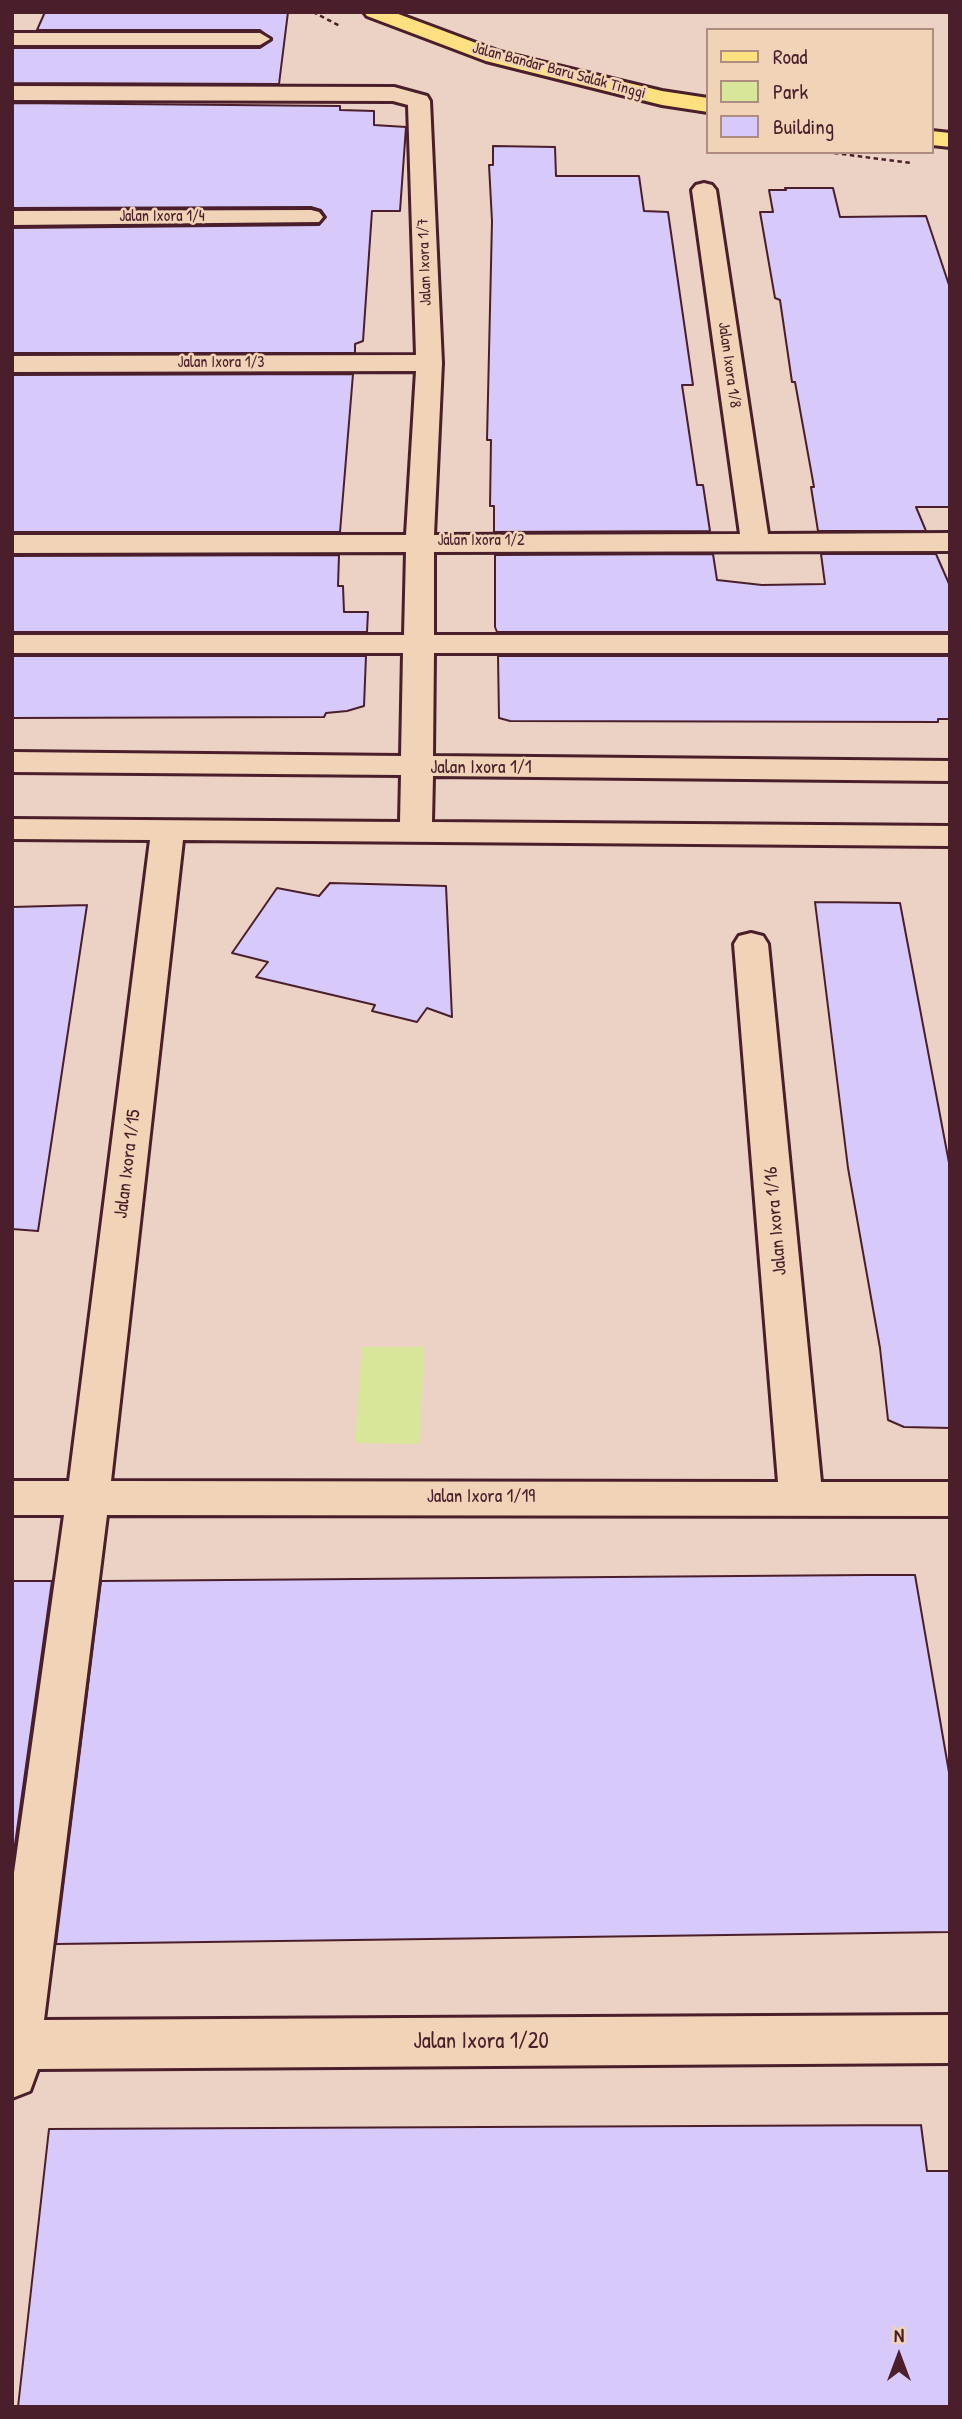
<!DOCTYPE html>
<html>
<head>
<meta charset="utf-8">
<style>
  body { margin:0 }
  #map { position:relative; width:962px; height:2419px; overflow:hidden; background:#ecd2c4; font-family:"Patrick Hand",sans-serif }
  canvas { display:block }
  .frame { position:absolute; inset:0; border:14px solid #4a1f2b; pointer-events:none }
  .legend { position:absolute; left:706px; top:28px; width:228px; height:126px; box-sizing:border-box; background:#f1d4b7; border:2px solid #ae8c7f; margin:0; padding:9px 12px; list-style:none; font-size:21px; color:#4a1f2b }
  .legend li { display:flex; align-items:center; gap:14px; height:35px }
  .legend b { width:35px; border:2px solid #ae8c7f }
  .north { position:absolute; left:864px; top:2321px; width:70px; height:70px; -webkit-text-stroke:5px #f1d4b7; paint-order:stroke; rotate:0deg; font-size:19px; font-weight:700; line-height:28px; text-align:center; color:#4a1f2b }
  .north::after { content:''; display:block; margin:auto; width:24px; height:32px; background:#4a1f2b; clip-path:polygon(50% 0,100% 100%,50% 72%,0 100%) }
</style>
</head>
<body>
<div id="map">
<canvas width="962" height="2419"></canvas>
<div class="frame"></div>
<ul class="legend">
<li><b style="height:9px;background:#fde080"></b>Road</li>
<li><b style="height:19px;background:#d8e699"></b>Park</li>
<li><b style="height:19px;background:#d7c9fa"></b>Building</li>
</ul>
<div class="north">N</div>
</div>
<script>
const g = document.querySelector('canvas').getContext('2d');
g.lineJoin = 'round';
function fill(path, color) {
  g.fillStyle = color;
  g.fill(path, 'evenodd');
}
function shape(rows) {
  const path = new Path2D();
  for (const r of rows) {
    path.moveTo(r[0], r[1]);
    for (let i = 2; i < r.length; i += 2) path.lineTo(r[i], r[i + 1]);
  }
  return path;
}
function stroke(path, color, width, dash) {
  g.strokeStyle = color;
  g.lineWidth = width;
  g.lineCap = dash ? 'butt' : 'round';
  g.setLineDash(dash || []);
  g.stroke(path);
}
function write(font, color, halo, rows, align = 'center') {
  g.font = font + ' "Patrick Hand",sans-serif';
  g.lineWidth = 5;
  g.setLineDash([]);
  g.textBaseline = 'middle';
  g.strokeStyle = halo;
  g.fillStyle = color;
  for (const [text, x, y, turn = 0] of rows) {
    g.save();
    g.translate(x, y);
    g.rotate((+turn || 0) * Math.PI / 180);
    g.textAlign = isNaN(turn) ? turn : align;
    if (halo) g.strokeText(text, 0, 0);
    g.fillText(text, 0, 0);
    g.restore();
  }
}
const green = shape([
  [362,1347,424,1347,420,1444,355,1443]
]);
const building = shape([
  [45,12,288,12,279,84,12,83,12,48,260,48,272,40,260,30,37,30,45,12],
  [12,103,340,106,340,110,374,111,374,125,406,127,400,211,372,211,363,341,355,344,355,353,12,353,12,228,319,225,326,217,321,210,311,207,12,208,12,103],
  [493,146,555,147,556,176,639,176,644,211,668,212,693,385,682,385,697,485,703,485,710,531,494,532,494,506,490,506,491,440,487,440,492,221,489,165,493,165,493,146],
  [785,188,833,188,840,217,926,216,950,288,950,507,916,507,926,531,818,531,811,487,814,487,795,382,792,382,780,300,775,298,760,212,773,212,769,190,786,190,785,188],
  [353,374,340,532,12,532,12,375,353,374],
  [713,554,717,580,762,585,825,584,821,554,936,554,950,586,950,632,497,632,495,627,495,555,713,554],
  [339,555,338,586,343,586,344,612,368,612,367,632,12,632,12,556,339,555],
  [12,656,366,656,364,706,347,711,326,713,324,717,12,718,12,656],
  [498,656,950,656,950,719,938,719,938,722,510,721,499,718,498,656],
  [330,883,446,886,452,1017,427,1008,417,1022,372,1011,375,1005,256,977,268,962,232,953,277,888,319,896,330,883],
  [815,902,900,903,950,1168,950,1428,904,1427,888,1420,880,1348,848,1168,815,902],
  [87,905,38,1231,12,1229,12,907,87,905],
  [868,1575,915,1575,950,1778,950,1932,56,1944,101,1581,868,1575],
  [12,1581,52,1581,12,1866,12,1581],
  [921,2125,927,2171,950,2171,950,2407,18,2407,49,2129,921,2125]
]);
const path = shape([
  [313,12,340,26],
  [826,152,911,163]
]);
const minor = shape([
  [12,33,260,33,270,39,260,45,12,45,12,33],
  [12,86,394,87,427,96,430,101,442,363,434,535,740,534,692,190,696,185,704,183,712,185,716,190,768,534,950,533,950,551,434,552,434,635,950,635,950,653,434,653,433,756,950,761,950,781,433,776,432,822,950,826,950,846,183,840,111,1481,778,1482,734,944,739,936,751,933,763,936,768,944,821,1482,950,1482,950,1516,107,1515,44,2020,950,2015,950,2063,38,2069,30,2091,12,2098,12,1887,64,1515,12,1515,12,1481,69,1481,150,840,12,839,12,819,400,822,401,775,12,772,12,752,401,756,403,653,12,653,12,635,404,635,406,552,12,553,12,535,406,535,416,371,12,372,12,356,416,355,408,105,393,101,12,100,12,86],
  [311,210,319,212,323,217,319,222,12,225,12,211,311,210]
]);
const major = shape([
  [364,12,393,12,500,52,662,91,708,98,708,112,662,105,486,61,367,16,364,12],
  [932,131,950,133,950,147,932,145,932,131]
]);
const farStreetnames = [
  ["Jalan Bandar Baru Salak Tinggi",559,71,15],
  ["Jalan Ixora 1/4",162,217],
  ["Jalan Ixora 1/7",425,262,-92],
  ["Jalan Ixora 1/3",221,363],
  ["Jalan Ixora 1/8",729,365,82],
  ["Jalan Ixora 1/2",481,541]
];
const streetNames = [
  ["Jalan Ixora 1/1",481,768],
  ["Jalan Ixora 1/15",128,1164,-83],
  ["Jalan Ixora 1/16",776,1221,-95],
  ["Jalan Ixora 1/19",481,1497]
];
const nearStreetnames = [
  ["Jalan Ixora 1/20",481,2042]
];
fill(green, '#d8e699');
fill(building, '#d7c9fa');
stroke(building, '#4a1f2b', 2);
stroke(minor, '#4a1f2b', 6);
stroke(major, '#4a1f2b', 6);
stroke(path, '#4a1f2b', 2.5, [4.5, 3.5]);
fill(minor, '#f1d4b7');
fill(major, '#fde080');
write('16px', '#4a1f2b', '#f1d4b7', farStreetnames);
write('19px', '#4a1f2b', '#f1d4b7', streetNames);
write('23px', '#4a1f2b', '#f1d4b7', nearStreetnames);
</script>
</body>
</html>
